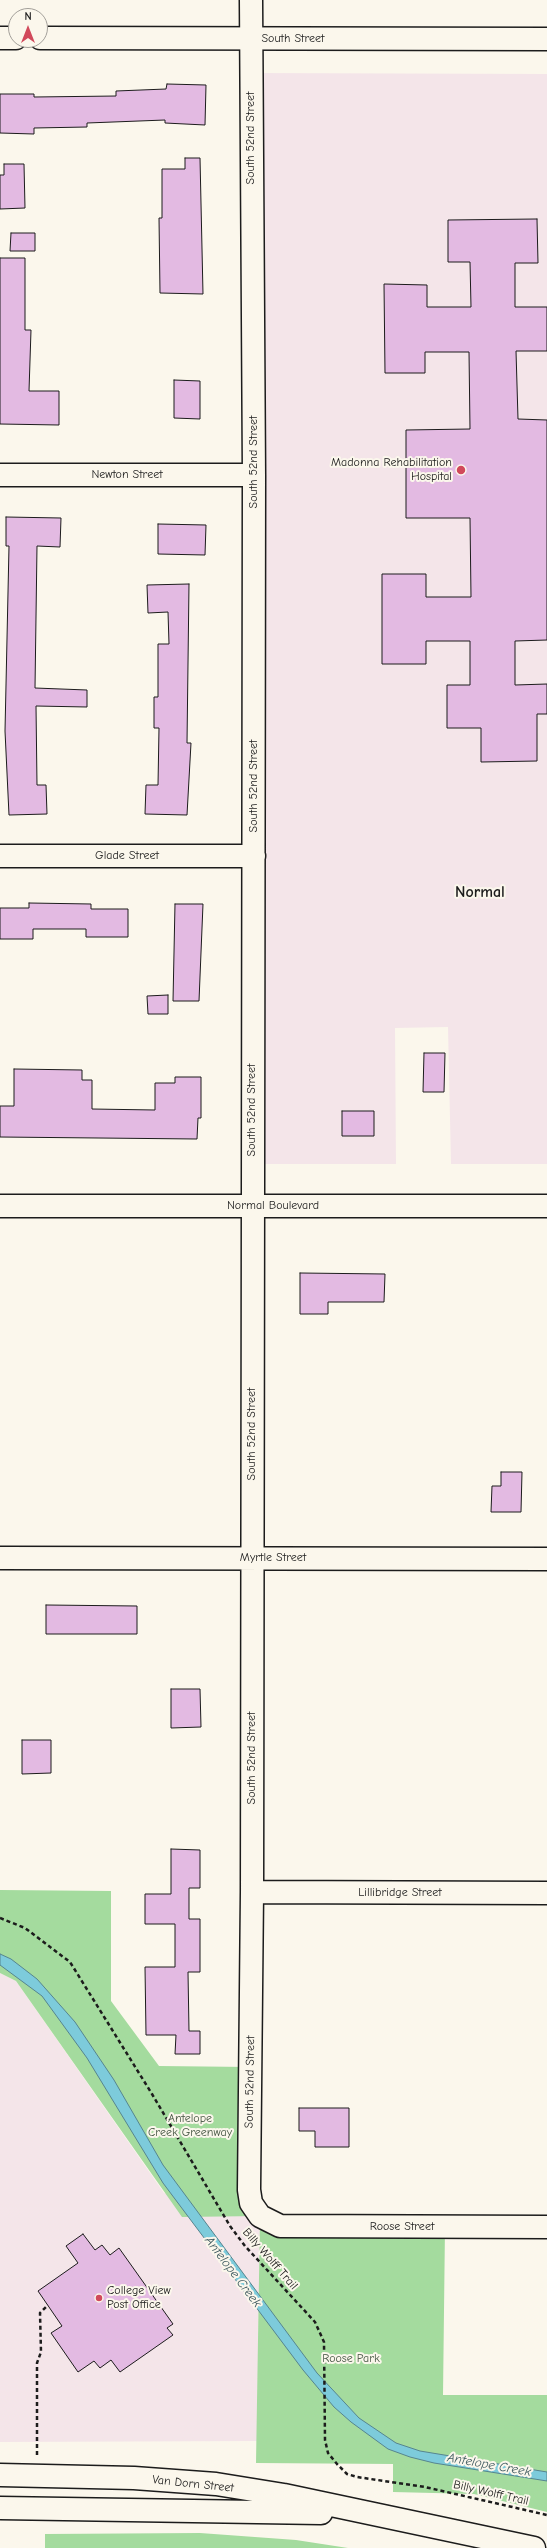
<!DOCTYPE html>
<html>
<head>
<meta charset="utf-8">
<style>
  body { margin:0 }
  #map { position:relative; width:547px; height:2548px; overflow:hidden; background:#fbf7ec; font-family:"Comic Neue",sans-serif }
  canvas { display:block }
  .north { position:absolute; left:8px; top:8px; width:40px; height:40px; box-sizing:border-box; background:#fbf7ec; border:1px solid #a29f99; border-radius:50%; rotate:0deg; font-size:11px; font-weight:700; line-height:16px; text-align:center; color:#1c1c1c }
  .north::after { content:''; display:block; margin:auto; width:14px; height:18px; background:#d1495b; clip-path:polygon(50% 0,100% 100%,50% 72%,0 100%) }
</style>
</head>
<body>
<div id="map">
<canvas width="547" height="2548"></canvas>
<div class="north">N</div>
</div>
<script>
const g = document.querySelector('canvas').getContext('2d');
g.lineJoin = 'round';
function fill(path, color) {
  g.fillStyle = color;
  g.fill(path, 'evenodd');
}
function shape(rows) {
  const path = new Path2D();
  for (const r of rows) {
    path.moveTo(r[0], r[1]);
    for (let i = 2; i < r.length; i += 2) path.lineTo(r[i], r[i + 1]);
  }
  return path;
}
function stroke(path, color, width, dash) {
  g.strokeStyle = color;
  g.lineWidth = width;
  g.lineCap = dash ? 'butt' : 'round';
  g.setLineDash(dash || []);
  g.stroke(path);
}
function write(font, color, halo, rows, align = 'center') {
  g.font = font + ' "Comic Neue",sans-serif';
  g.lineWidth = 4;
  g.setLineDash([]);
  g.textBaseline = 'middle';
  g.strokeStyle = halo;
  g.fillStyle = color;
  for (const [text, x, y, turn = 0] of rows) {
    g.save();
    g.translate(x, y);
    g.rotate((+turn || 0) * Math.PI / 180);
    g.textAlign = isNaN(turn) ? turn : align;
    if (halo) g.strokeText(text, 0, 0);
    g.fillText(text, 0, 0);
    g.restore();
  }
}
const built = shape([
  [251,73,547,74,547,1164,451,1164,448,1027,395,1028,396,1164,252,1164],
  [0,1973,16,1981,164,2193,260,2216,257,2441,0,2442]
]);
const green = shape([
  [0,1890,111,1891,111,2001,159,2066,250,2067,260,2216,445,2227,443,2395,547,2395,547,2512,474,2494,393,2492,393,2464,256,2463,260,2216,182,2217,16,1981,0,1973],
  [200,2533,296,2540,348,2548,45,2548,45,2534]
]);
const water = shape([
  [0,1954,11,1959,37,1979,75,2022,114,2080,163,2165,317,2373,359,2418,396,2443,420,2451,547,2472,547,2481,434,2463,410,2457,388,2449,351,2422,334,2407,303,2370,163,2183,87,2058,42,1996,0,1965,0,1954]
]);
const building = shape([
  [167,84,206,85,205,125,165,123,165,120,87,123,87,127,34,128,34,134,0,133,0,94,34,94,34,97,116,96,116,91,166,89,167,84],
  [185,158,200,158,203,294,160,293,159,218,162,218,162,169,185,169,185,158],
  [4,164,24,164,25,208,0,209,0,175,4,175,4,164],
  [537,219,538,263,515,263,515,307,547,307,547,351,516,351,518,419,547,420,547,640,515,641,515,685,547,684,547,714,537,714,537,761,481,762,481,728,447,728,447,685,470,685,470,641,426,641,426,664,382,664,382,574,426,574,426,597,471,597,470,518,406,518,406,430,470,429,469,352,425,352,425,373,385,373,384,284,427,285,427,307,471,307,470,262,448,262,448,220,537,219],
  [11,233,35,233,35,251,10,251,11,233],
  [0,258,25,258,25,330,31,330,29,391,59,391,59,425,0,424,0,258],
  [174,380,200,381,200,419,174,418,174,380],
  [6,517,61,518,60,547,37,546,35,688,87,690,87,707,36,706,37,785,46,785,47,814,9,815,5,731,9,546,6,546,6,517],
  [158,524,206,525,205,555,158,554,158,524],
  [189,584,187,743,191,743,187,815,145,814,146,785,158,785,159,728,154,728,154,697,158,697,158,644,169,644,168,612,148,613,147,585,189,584],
  [29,903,91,904,91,909,128,909,128,937,86,937,86,929,33,929,33,939,0,939,0,908,29,908,29,903],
  [175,904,203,904,199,1001,173,1001,175,904],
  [168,995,168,1014,148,1014,147,996,168,995],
  [424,1053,445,1053,444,1092,423,1092,424,1053],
  [14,1069,82,1070,82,1080,92,1080,92,1109,155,1110,155,1083,175,1083,175,1077,201,1077,201,1118,198,1118,197,1139,0,1137,0,1106,14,1106,14,1069],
  [342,1111,374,1111,374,1136,342,1136,342,1111],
  [300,1273,385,1274,384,1302,328,1302,328,1314,300,1314,300,1273],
  [501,1472,522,1472,521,1512,491,1512,492,1486,501,1486,501,1472],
  [46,1605,137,1606,137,1634,46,1634,46,1605],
  [171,1689,200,1689,201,1727,171,1728,171,1689],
  [22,1740,51,1740,51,1773,22,1774,22,1740],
  [171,1849,200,1850,200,1888,189,1888,189,1919,200,1919,200,1972,188,1972,189,2031,200,2031,200,2054,175,2054,176,2035,146,2035,145,1967,175,1967,175,1924,145,1924,145,1894,171,1894,171,1849],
  [299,2108,349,2108,349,2147,315,2147,315,2131,299,2131,299,2108],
  [83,2234,95,2250,102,2245,110,2255,119,2248,173,2324,167,2328,173,2335,120,2372,111,2360,100,2368,94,2361,78,2372,51,2333,62,2326,38,2291,78,2263,66,2246,83,2234]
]);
const path = shape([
  [0,1918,25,1928,70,1962,152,2094,230,2226,245,2246,315,2322,324,2342,325,2440,328,2453,337,2464,347,2474,357,2477,425,2487,547,2515],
  [37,2455,37,2363,41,2352,40,2313,48,2305]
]);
const street = shape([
  [251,0,254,475,252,1892,249,2190,251,2203,260,2216,280,2226,547,2227],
  [0,475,254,475],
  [0,856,254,856],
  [0,1558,547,1559],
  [252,1892,547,1893]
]);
const secondary = shape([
  [0,38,16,38],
  [40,38,547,39],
  [0,1206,547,1206],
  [0,2475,134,2478,216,2484,284,2495,534,2548],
  [0,2508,321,2513]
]);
const markers = [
  [461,470,5,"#d1495b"],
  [99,2298,4,"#d1495b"]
];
const streetNames = [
  ["South Street",293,39],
  ["South 52nd Street",251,138,-90],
  ["South 52nd Street",254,462,-90],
  ["Newton Street",127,475],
  ["South 52nd Street",254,786,-90],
  ["Glade Street",127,856],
  ["South 52nd Street",252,1110,-90],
  ["Normal Boulevard",273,1206],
  ["South 52nd Street",252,1434,-90],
  ["Myrtle Street",273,1558],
  ["South 52nd Street",252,1758,-90],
  ["Lillibridge Street",400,1893],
  ["South 52nd Street",250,2082,-89],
  ["Roose Street",402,2227],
  ["Billy Wolff Trail",270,2259,49],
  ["Van Dorn Street",193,2484,6],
  ["Billy Wolff Trail",491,2493,13]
];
const poiNames = [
  ["Madonna Rehabilitation",452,463],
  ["Hospital",452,477],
  ["College View",107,2291,"left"],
  ["Post Office",107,2305,"left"]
];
const parkNames = [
  ["Antelope",190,2119],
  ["Creek Greenway",190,2133],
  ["Roose Park",351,2359]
];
const waterNames = [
  ["Antelope Creek",233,2272,53],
  ["Antelope Creek",489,2465,10]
];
const districtNames = [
  ["Normal",480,892]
];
fill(built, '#f4e5e9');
fill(green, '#a4db9e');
fill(water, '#7dcbdb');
stroke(water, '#56858f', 1);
fill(building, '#e3bae2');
stroke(building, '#1c1c1c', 1);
stroke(street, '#1c1c1c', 25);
stroke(secondary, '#1c1c1c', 25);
stroke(path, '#1c1c1c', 2.5, [4, 3]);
stroke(street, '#fbf7ec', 22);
stroke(secondary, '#fbf7ec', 22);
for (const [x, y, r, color] of markers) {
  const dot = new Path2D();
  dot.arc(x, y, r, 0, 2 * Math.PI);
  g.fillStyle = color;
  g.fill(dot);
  stroke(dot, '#fbf7ec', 1.5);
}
write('12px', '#1c1c1c', '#fbf7ec', streetNames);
write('12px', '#1c1c1c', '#fbf7ec', poiNames, 'right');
write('12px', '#455543', '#fbf7ec', parkNames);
write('italic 13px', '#3e595f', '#fbf7ec', waterNames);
write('bold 16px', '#1c1c1c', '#fbf7ec', districtNames);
</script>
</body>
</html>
